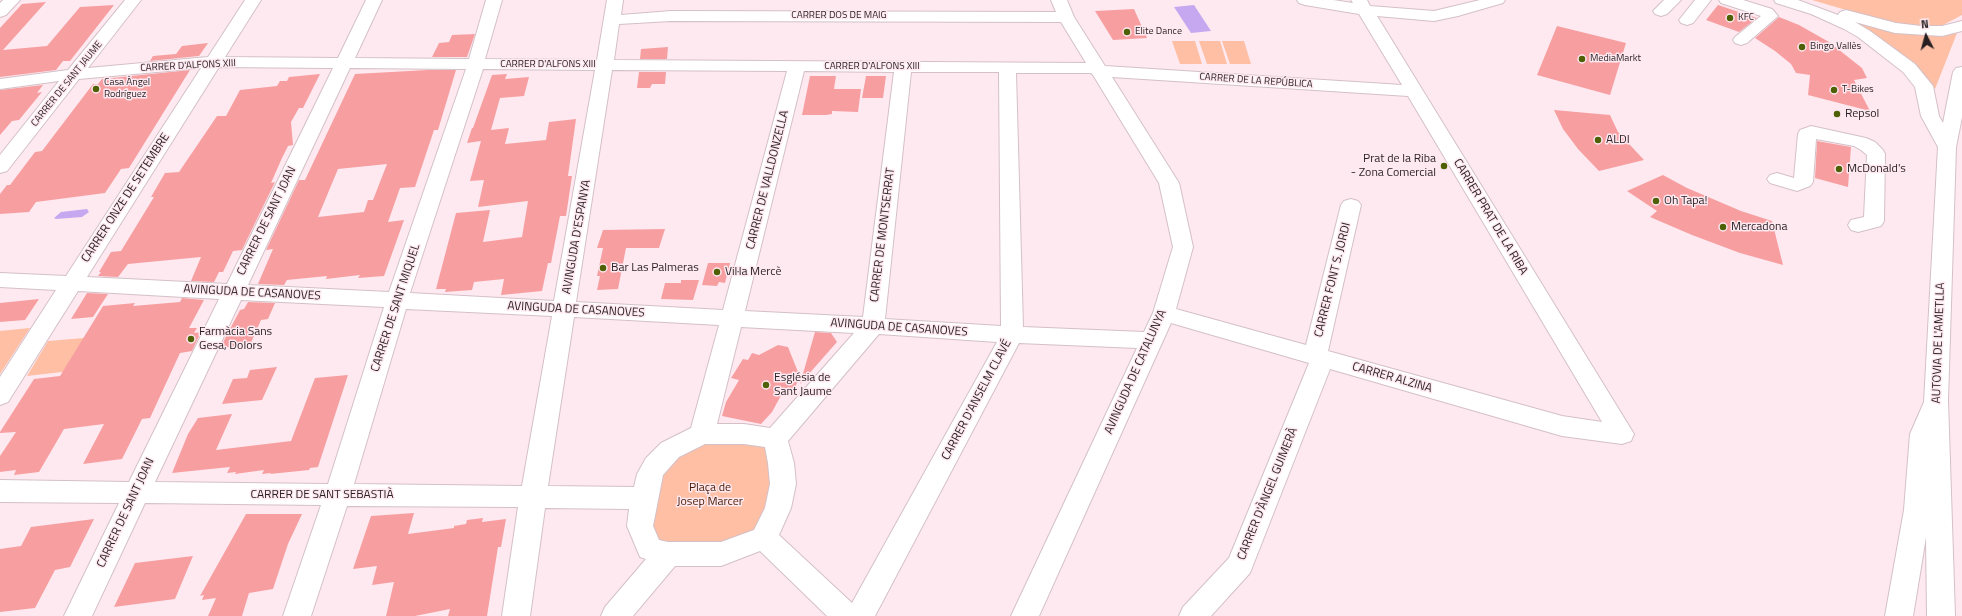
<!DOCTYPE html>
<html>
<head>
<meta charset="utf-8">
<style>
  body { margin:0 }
  #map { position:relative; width:1962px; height:616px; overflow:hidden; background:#fee9f1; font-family:"Titillium Web",sans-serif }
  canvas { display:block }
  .north { position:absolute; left:1906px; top:16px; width:40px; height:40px; -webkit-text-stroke:3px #fee9f1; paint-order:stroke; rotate:354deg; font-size:11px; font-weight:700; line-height:16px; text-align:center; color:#271f22 }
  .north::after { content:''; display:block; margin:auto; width:14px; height:18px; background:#271f22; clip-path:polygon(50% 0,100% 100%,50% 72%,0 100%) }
</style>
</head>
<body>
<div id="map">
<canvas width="1962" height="616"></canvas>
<div class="north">N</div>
</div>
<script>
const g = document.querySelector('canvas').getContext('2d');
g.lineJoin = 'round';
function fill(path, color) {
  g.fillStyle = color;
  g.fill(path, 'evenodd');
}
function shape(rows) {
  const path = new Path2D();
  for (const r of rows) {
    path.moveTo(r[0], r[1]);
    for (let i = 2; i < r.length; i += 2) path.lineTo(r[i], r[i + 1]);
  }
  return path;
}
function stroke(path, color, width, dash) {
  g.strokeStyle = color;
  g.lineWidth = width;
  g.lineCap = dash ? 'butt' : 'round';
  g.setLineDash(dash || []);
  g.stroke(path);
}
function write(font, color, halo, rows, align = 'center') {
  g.font = font + ' "Titillium Web",sans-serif';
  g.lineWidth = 3;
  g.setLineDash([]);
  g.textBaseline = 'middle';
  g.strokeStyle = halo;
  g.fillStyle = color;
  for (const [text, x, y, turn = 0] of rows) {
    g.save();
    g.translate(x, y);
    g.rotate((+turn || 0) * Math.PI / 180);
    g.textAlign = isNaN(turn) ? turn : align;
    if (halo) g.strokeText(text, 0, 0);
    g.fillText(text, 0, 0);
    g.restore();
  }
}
const green = shape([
  [1812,0,1962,0,1962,15,1943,25,1920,26,1887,22],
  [1844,19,1902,33,1932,36,1957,33,1935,89,1908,61],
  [1172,41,1195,41,1202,64,1180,64],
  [1199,41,1220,41,1227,64,1207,64],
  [1222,41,1244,41,1251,64,1230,64],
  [30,328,0,374,0,331],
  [84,338,97,368,27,376,48,341],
  [702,434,775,439,764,538,650,549,650,474]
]);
const water = shape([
  [1194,5,1211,31,1191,33,1174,7],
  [87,209,89,212,82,217,56,219,54,218,61,212]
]);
const building = shape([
  [46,2,3,50,47,46,80,7,114,5,70,61,63,61,56,70,0,77,0,28,22,4],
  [1718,5,1757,18,1739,32,1706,20],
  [1134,9,1147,38,1113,40,1095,11],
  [1779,17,1799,25,1829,42,1862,68,1867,78,1854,80,1870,111,1808,95,1810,75,1796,73,1791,64,1775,51,1755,38],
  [1557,26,1626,43,1610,95,1537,75],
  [475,34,467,57,432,57,439,43,449,42,452,35],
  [208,43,199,56,150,61,153,56,176,54,182,46],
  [668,47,667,59,640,59,641,49],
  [190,70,129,168,121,169,105,193,36,202,29,212,0,214,0,194,7,185,10,185,35,152,42,151,93,84,98,84,102,79],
  [427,70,456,70,438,130,434,130,415,187,400,188,388,222,404,220,384,276,358,278,360,275,326,279,327,276,287,280,284,285,258,284,273,249,266,250,299,180,305,180,355,74],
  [387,164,373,200,368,200,364,212,318,217,338,169],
  [639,72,666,72,665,84,652,84,650,88,637,88],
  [320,74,303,108,299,108,291,122,293,145,288,146,282,158,271,183,275,182,242,250,233,251,223,272,219,272,214,282,191,281,201,257,128,264,118,277,98,276,101,272,99,272,111,252,121,251,154,197,151,197,165,173,179,172,217,116,226,116,240,90,277,86,280,81,287,81,289,77],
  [507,74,505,79,529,77,524,96,500,98,491,130,509,128,505,144,546,140,549,122,576,119,568,176,572,176,566,216,560,216,551,263,548,263,542,291,501,295,504,279,474,282,472,290,445,292,446,289,436,289,456,213,490,210,483,242,522,237,528,201,478,207,484,180,470,181,481,141,467,143,472,128,473,128,492,75],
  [810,76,836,76,834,89,861,89,858,112,832,111,832,114,826,115,802,115],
  [866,76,886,76,883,98,862,98],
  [43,85,37,93,42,92,19,120,12,121,0,135,0,90],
  [1554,110,1610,115,1618,132,1644,160,1599,171,1578,149,1563,129],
  [1817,141,1851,147,1848,187,1815,178],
  [1663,175,1687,188,1741,211,1772,221,1783,265,1740,253,1692,235,1650,217,1657,211,1627,191],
  [665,229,659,248,626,248,618,289,597,290,600,276,597,276,603,248,597,248,603,230],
  [708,263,730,263,725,283,719,282,717,286,702,285],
  [681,280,699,280,693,300,661,299,665,283,681,283],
  [87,293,108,294,93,317,71,319],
  [182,298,204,300,189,328,197,328,194,333,201,332,192,351,180,353,150,418,142,419,122,459,83,464,104,424,64,429,39,472,14,475,16,470,0,472,0,456,16,432,0,433,0,432,34,379,60,376,103,306,135,303,133,306,180,302],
  [39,299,25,320,0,322,0,303],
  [248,302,275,303,268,319,261,320,250,345,220,348,240,310,244,309],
  [815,332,831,333,837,342,800,384],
  [778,345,788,347,800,377,793,391,784,390,772,412,761,424,722,416,726,402,739,380,731,378,743,359,748,360,752,353,759,355],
  [277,367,262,400,222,404,233,379,247,378,250,370],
  [348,375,318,467,310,468,309,470,270,474,271,473,262,474,264,470,235,474,236,472,227,473,230,467,172,473,188,434,198,418,232,414,216,450,291,441,315,378],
  [414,513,408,534,454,528,454,526,466,524,467,520,483,518,482,522,506,519,501,547,498,547,487,616,448,616,450,609,415,616,386,616,394,582,372,585,377,566,353,569,371,516],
  [246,514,302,514,288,544,273,589,249,593,242,616,208,616,216,598,202,600,204,595,200,596],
  [94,519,70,567,55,570,35,608,0,612,0,549,21,546,31,527],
  [193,556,175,599,114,607,135,563]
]);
const minor = shape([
  [3,0,20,0,6,15,0,17,0,3,3,0],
  [125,0,141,0,88,68,208,57,245,0,261,0,225,57,338,58,366,0,382,0,355,58,469,59,486,0,502,0,485,59,597,60,607,0,623,0,621,15,671,11,1056,12,1051,0,1067,0,1074,17,1105,66,1402,85,1359,14,1305,5,1299,3,1297,0,1333,0,1353,3,1351,0,1367,0,1370,6,1434,11,1480,0,1505,0,1503,3,1458,16,1434,21,1377,16,1634,434,1631,441,1622,444,1562,436,1330,369,1250,573,1211,616,1179,616,1183,607,1229,558,1309,363,1171,323,1039,616,1011,616,1137,348,1019,343,875,616,827,616,760,551,721,566,675,566,633,616,601,616,605,607,646,559,640,557,627,526,629,509,545,508,530,616,502,616,518,507,347,506,311,616,283,616,321,505,145,503,92,616,64,616,119,503,0,502,0,480,129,482,219,299,78,291,8,402,0,405,0,377,56,290,0,287,0,273,66,276,201,68,79,79,7,171,0,173,0,155,59,81,0,89,0,79,68,70,125,0],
  [671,21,1061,22,1086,63,614,60,619,24,671,21],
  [219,67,333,68,227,284,87,277,219,67],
  [350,68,466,69,389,292,248,285,350,68],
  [483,69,595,70,554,301,410,293,483,69],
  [612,70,787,71,723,310,576,302,612,70],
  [804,71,894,72,863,317,745,311,804,71],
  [911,72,999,72,1001,326,885,319,911,72],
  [1016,73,1091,73,1093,75,1159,183,1173,247,1153,313,1144,332,1023,327,1016,73],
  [1112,77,1408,96,1602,422,1562,416,1328,351,1361,205,1358,201,1351,199,1344,201,1341,205,1306,345,1176,309,1193,247,1179,183,1112,77],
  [241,300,384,307,328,484,155,482,241,300],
  [406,309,552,316,522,486,354,484,406,309],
  [574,317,719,325,691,428,661,443,646,458,637,474,634,487,548,486,574,317],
  [741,327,854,333,770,428,744,424,717,424,741,327],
  [879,334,997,342,852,603,779,535,791,508,796,484,794,463,788,441,879,334],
  [705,444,744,444,765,447,768,463,770,484,765,508,754,530,721,542,668,542,659,540,653,526,663,475,679,457,705,444],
  [1664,0,1681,0,1667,14,1661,16,1655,14,1653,11,1664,0],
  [1695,0,1711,0,1693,23,1687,25,1681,23,1679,20,1695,0],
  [1719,0,1743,0,1772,9,1778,16,1747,43,1741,45,1735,43,1733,40,1735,37,1761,16,1721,3,1719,0],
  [1811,126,1866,138,1875,142,1883,150,1885,154,1884,221,1881,226,1858,232,1851,230,1848,225,1851,220,1864,217,1867,155,1861,150,1854,146,1816,139,1813,182,1810,186,1797,191,1770,183,1767,179,1770,175,1777,173,1794,178,1798,134,1800,130,1811,126]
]);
const highway = shape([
  [1774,0,1798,0,1838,15,1840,12,1846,10,1896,23,1921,26,1942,26,1962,21,1962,31,1942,36,1895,33,1855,22,1870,31,1915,64,1933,86,1939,116,1943,123,1953,72,1956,68,1962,67,1962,117,1956,147,1948,400,1955,616,1927,616,1926,537,1913,616,1885,616,1904,510,1910,434,1924,402,1938,147,1921,116,1915,87,1903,72,1858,37,1844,29,1811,14,1776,3,1774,0]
]);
const markers = [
  [1730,18,4,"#4f6004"],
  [1127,32,4,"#4f6004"],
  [1802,47,4,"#4f6004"],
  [1582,59,4,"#4f6004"],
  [96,89,4,"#4f6004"],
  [1834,90,4,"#4f6004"],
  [1837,114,4,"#4f6004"],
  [1598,140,4,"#4f6004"],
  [1444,166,4,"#4f6004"],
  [1839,169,4,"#4f6004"],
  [1656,201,4,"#4f6004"],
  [1723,227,4,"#4f6004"],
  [603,268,4,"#4f6004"],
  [717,272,4,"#4f6004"],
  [191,339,4,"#4f6004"],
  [766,385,4,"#4f6004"]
];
const farStreetnames = [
  ["CARRER DOS DE MAIG",839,16],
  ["CARRER D'ALFONS XIII",548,65],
  ["CARRER D'ALFONS XIII",188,66,-3],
  ["CARRER D'ALFONS XIII",872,67],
  ["CARRER DE LA REPÚBLICA",1256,81,4],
  ["CARRER DE SANT JAUME",67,84,-51]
];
const farPoinames = [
  ["KFC",1738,18],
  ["Elite Dance",1135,32],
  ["Bingo Vallès",1810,47],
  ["MediaMarkt",1590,59],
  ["Casa Àngel",104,83],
  ["Rodríguez",104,95],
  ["T-Bikes",1842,90]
];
const poiNames = [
  ["Repsol",1845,114],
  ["ALDI",1606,140],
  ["Prat de la Riba",1436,159,"right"],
  ["- Zona Comercial",1436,173,"right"],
  ["McDonald's",1847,169],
  ["Oh Tapa!",1664,201],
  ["Mercadona",1731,227],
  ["Bar Las Palmeras",611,268],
  ["Vil·la Mercè",725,272],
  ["Farmàcia Sans",199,332],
  ["Gesa, Dolors",199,346],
  ["Església de",774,378],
  ["Sant Jaume",774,392]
];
const streetNames = [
  ["CARRER DE VALLDONZELLA",768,180,-76],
  ["CARRER ONZE DE SETEMBRE",126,198,-57],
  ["CARRER PRAT DE LA RIBA",1490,217,59],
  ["CARRER DE SANT JOAN",267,221,-64],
  ["CARRER DE MONTSERRAT",883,235,-83],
  ["AVINGUDA D'ESPANYA",577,237,-80],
  ["CARRER FONT S. JORDI",1333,280,-76],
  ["AVINGUDA DE CASANOVES",252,293,3],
  ["CARRER DE SANT MIQUEL",396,308,-72],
  ["AVINGUDA DE CASANOVES",576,310,3],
  ["AVINGUDA DE CASANOVES",899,328,4],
  ["AUTOVIA DE L'AMETLLA",1939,343,-88],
  ["AVINGUDA DE CATALUNYA",1136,372,-66],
  ["CARRER ALZINA",1392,378,16],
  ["CARRER D'ANSELM CLAVÉ",977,400,-62],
  ["CARRER D'ÀNGEL GUIMERÀ",1268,494,-68],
  ["CARRER DE SANT SEBASTIÀ",322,495],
  ["CARRER DE SANT JOAN",126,513,-65]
];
const parkNames = [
  ["Plaça de",710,488],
  ["Josep Marcer",710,502]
];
fill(green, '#febfa4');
fill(water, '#c5a8f0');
fill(building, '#f79fa0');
stroke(minor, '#d4c0c7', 2);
stroke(highway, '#d4c0c7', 2);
fill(minor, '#fff');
fill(highway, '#fff');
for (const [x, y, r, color] of markers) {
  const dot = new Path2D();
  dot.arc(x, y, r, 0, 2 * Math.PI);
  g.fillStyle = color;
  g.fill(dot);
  stroke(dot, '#fee9f1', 1.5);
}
write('10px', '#271f22', '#fee9f1', farStreetnames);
write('10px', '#271f22', '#fee9f1', farPoinames, 'left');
write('12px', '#271f22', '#fee9f1', poiNames, 'left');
write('12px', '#271f22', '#fee9f1', streetNames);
write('12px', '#4a1a01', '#fee9f1', parkNames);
</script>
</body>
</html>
